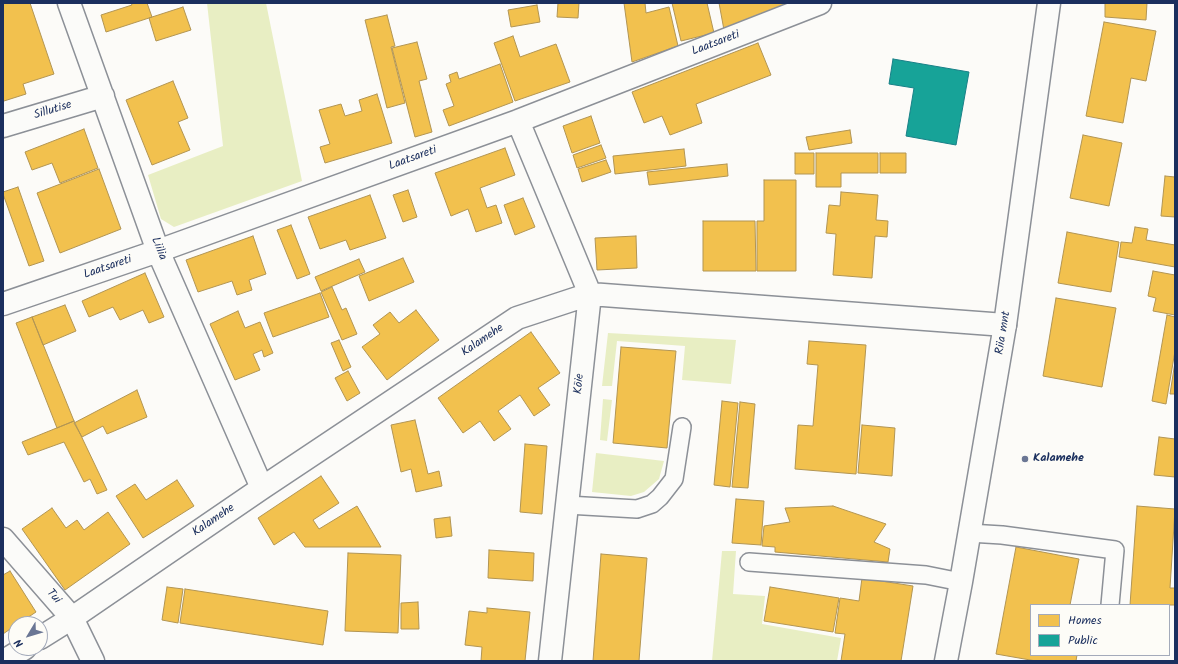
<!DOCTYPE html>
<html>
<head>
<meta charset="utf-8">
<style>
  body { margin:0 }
  #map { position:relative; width:1178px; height:664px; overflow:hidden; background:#fcfbf8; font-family:Kalam,sans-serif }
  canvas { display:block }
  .frame { position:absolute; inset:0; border:4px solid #1b2f5e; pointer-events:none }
  .legend { position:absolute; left:1030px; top:604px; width:140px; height:52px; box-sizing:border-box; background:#fdfcf7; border:1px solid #a3aaba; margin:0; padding:5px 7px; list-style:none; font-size:12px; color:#1b2f5e }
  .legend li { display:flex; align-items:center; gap:8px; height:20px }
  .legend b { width:20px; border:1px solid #a3aaba }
  .north { position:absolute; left:8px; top:616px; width:40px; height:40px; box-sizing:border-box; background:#fdfcf7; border:1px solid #a3aaba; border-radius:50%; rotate:232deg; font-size:11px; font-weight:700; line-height:16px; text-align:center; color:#1b2f5e }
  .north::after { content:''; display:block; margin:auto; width:14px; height:18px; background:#6a7694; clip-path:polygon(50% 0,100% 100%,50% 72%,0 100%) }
</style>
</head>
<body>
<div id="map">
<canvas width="1178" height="664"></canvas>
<div class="frame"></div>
<ul class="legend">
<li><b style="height:11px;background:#f2c14e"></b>Homes</li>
<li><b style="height:11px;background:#17a398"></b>Public</li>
</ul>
<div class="north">N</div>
</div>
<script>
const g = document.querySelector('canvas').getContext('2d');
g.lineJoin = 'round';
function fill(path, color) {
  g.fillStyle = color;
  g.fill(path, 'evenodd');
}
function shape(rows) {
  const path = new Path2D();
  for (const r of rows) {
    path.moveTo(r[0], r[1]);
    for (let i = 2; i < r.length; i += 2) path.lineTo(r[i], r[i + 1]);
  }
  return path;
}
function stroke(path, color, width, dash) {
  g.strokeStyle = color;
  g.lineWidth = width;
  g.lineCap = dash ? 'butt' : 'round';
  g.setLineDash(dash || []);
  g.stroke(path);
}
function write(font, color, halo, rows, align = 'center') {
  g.font = font + ' Kalam,sans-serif';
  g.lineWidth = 4;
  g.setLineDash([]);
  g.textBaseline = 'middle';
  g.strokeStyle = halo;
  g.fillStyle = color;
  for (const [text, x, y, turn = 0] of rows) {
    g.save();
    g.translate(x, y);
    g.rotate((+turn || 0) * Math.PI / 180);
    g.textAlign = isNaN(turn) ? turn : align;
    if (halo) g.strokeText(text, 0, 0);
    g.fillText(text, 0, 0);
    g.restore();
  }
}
const green = shape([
  [207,3,266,3,302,181,174,227,161,219,148,175,223,146],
  [608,333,736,340,731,384,682,380,685,346,617,341,612,386,602,386],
  [603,399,612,400,607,441,600,440],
  [596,453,664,461,659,479,644,492,631,496,592,492],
  [722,551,736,551,733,594,765,596,762,624,841,638,837,661,712,661]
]);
const homes = shape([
  [3,3,30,3,54,74,23,84,26,94,4,101,3,99,3,3],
  [131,3,147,3,152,17,106,32,101,15,132,5,131,3],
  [558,3,579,3,578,18,557,17,558,3],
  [624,3,645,3,646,13,669,7,678,46,632,62,624,3],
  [672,3,707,3,714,33,681,41,672,3],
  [719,3,794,3,724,30,719,3],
  [1105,3,1147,3,1146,20,1105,17,1105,3],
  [537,5,540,22,511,27,508,10,537,5],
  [183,7,191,30,156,41,149,18,183,7],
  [387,15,395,46,391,47,405,103,387,108,365,20,387,15],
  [1104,22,1156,31,1146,81,1131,78,1123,123,1086,116,1104,22],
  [513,36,520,57,556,44,570,82,515,101,494,43,513,36],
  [417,42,427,79,419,81,432,132,415,137,392,48,417,42],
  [758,43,771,75,696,104,702,123,670,135,662,116,644,123,632,92,758,43],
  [500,64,513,102,449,126,443,110,454,106,446,84,451,82,449,75,457,72,459,79,500,64],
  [173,81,188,118,178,122,190,150,152,165,126,100,173,81],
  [377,94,392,143,325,163,320,147,330,144,319,110,341,104,345,116,362,111,359,100,377,94],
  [591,116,600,143,572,153,563,126,591,116],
  [84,129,98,168,60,183,52,163,32,170,25,152,84,129],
  [850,130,852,143,809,150,806,137,850,130],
  [1083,135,1122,143,1109,206,1070,198,1083,135],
  [601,145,606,158,577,168,573,155,601,145],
  [505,148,515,175,480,188,487,208,496,205,502,223,476,232,468,209,451,216,435,173,505,148],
  [684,149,686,166,615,174,613,156,684,149],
  [795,153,814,153,814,174,795,174,795,153],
  [816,153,878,153,878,173,841,173,841,187,816,187,816,153],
  [880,153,906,153,906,173,880,173,880,153],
  [606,160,611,172,582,182,578,169,606,160],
  [727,164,728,176,649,185,647,172,727,164],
  [99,169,121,229,60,253,37,193,99,169],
  [1165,176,1175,177,1175,217,1161,216,1165,176],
  [764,180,796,180,796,271,757,271,757,221,764,221,764,180],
  [18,187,44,261,29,266,3,194,3,192,18,187],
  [408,190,417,217,403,222,393,195,408,190],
  [841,192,878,195,876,220,888,221,887,237,875,236,872,278,833,275,836,234,826,233,829,205,840,206,841,192],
  [370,195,386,238,350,250,346,240,320,249,308,217,370,195],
  [523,198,535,227,515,235,504,205,523,198],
  [703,221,755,221,756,271,703,271,703,221],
  [291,225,310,274,297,279,277,230,291,225],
  [1135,227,1148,229,1146,240,1175,245,1175,267,1119,257,1121,242,1132,243,1135,227],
  [1067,232,1119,242,1111,292,1058,283,1067,232],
  [253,236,266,274,249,280,252,290,237,295,232,281,198,292,186,260,253,236],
  [636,236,637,268,597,270,595,238,636,236],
  [403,258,414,282,369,301,359,276,403,258],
  [359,259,365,272,321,291,315,277,359,259],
  [1153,271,1175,275,1175,315,1153,311,1156,298,1148,296,1153,271],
  [145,273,164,317,149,323,143,310,120,320,113,307,89,317,82,301,145,273],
  [332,287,342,310,346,308,357,334,342,340,321,292,332,287],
  [320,293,329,317,273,337,264,313,320,293],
  [1056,298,1116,308,1102,387,1043,376,1056,298],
  [65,305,76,331,43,345,32,317,65,305],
  [416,310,439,340,387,380,362,347,380,334,373,325,390,312,399,323,416,310],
  [238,311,245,328,260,322,273,353,264,357,262,350,253,354,260,370,235,380,210,324,238,311],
  [1167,315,1175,317,1175,351,1166,404,1152,401,1167,315],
  [32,317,74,421,57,428,16,323,32,317],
  [531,332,560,373,538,388,550,405,534,416,520,395,498,411,511,429,494,441,480,421,463,433,438,398,531,332],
  [339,340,351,367,343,371,331,343,339,340],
  [809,341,866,345,856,474,795,469,798,425,813,426,818,365,807,364,809,341],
  [621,347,676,351,667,448,613,443,621,347],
  [1175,362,1175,394,1170,394,1175,362],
  [348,371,360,393,347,401,335,378,348,371],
  [137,390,147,417,107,434,103,426,82,437,74,423,137,390],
  [722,401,738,403,730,487,714,485,722,401],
  [740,402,755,404,748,488,732,487,740,402],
  [415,420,428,474,439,471,442,486,416,492,411,469,401,472,391,425,415,420],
  [74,421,107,490,97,494,90,479,84,482,64,442,28,455,22,442,74,421],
  [862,425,895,428,892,476,858,473,862,425],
  [1159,437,1175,439,1175,477,1154,475,1159,437],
  [525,444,547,446,542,514,520,512,525,444],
  [321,476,339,503,313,520,319,529,357,506,381,547,305,547,294,532,274,545,258,518,321,476],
  [177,480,194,506,143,538,116,496,135,484,146,500,177,480],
  [736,499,764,501,761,545,732,543,736,499],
  [833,506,886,524,874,542,890,549,888,562,775,552,775,547,762,546,764,526,790,522,785,508,833,506],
  [1137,506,1175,509,1170,588,1175,588,1175,605,1130,605,1137,506],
  [52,508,66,528,77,520,84,530,108,512,130,544,65,590,22,529,52,508],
  [450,517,452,536,436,538,434,519,450,517],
  [1016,547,1079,559,1070,605,1031,605,1031,655,1077,655,1076,661,1036,661,996,654,1016,547],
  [489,550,534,553,533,581,488,578,489,550],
  [348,553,401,555,398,633,345,631,348,553],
  [601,554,647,558,639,661,593,661,601,554],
  [10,571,36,612,18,624,16,624,16,625,3,634,3,575,10,571],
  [862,578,913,586,901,661,841,661,845,634,835,633,840,598,859,601,862,578],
  [167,587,183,589,178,623,162,620,167,587],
  [770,587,839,598,833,632,764,621,770,587],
  [185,589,328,611,323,645,180,623,185,589],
  [418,602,419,629,401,629,401,603,418,602],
  [487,608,530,612,525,661,481,661,482,647,465,645,469,611,487,613,487,608]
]);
const public = shape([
  [893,59,969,72,956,145,906,136,914,88,889,84,893,59]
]);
const service = shape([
  [567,505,637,509,652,504,660,497,674,479,682,427],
  [969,533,1002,535,1115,550,1110,605],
  [749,562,926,575,961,582]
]);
const minor = shape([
  [69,3,158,251,262,488],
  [518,121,590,294,550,661],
  [3,126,103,96],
  [3,304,158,251,518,121,820,3],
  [3,539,72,618,93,661],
  [40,638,72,618,262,488,517,318,590,294,1005,325],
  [4,661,25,648]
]);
const secondary = shape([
  [946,661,961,582,1005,325,1049,3]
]);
const markers = [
  [1025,459,4,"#6a7694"]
];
const streetNames = [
  ["Laatsareti",716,44,-21],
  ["Sillutise",53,111,-17],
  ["Laatsareti",413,159,-20],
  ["Liilia",158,249,68],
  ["Laatsareti",108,268,-19],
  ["Riia mnt",1004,333,-81],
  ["Kalamehe",483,341,-34],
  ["Köie",580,384,-84],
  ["Kalamehe",214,521,-34],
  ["Tui",53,597,49]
];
const poiNames = [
  ["Kalamehe",1033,459]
];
fill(green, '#e8eec3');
fill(homes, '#f2c14e');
stroke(homes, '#b29553', 1);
fill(public, '#17a398');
stroke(public, '#188087', 1);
stroke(service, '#8c9097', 20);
stroke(minor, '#8c9097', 25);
stroke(secondary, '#8c9097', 25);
stroke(service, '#fbfbf9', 17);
stroke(minor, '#fbfbf9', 22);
stroke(secondary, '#fbfbf9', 22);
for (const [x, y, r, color] of markers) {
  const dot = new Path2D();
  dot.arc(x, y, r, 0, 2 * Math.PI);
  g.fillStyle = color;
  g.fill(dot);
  stroke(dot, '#fdfcf7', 1.5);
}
write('12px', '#1b2f5e', '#fdfcf7', streetNames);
write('bold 12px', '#1b2f5e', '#fdfcf7', poiNames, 'left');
</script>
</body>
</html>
